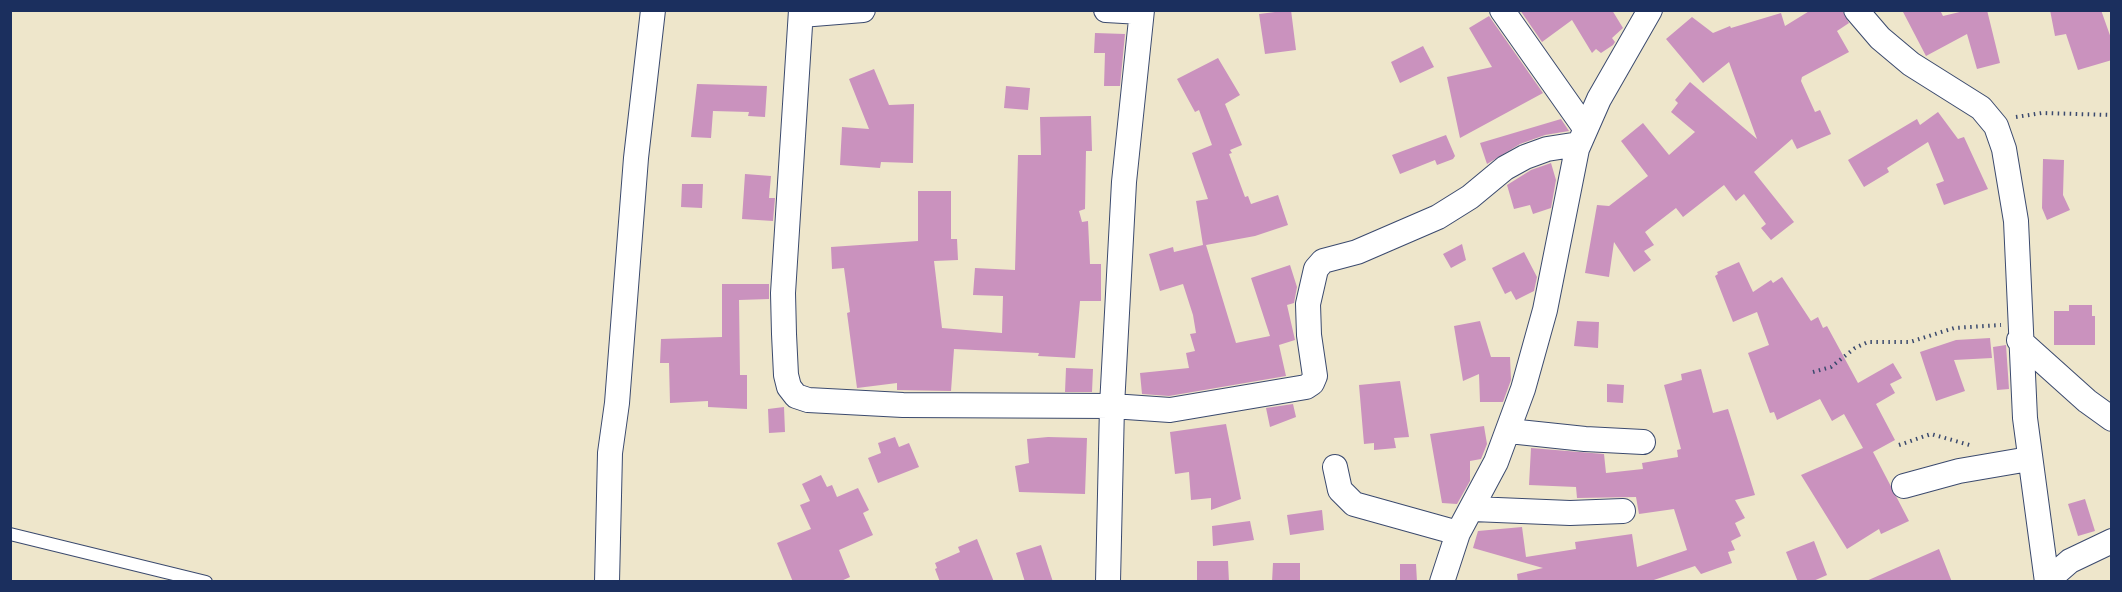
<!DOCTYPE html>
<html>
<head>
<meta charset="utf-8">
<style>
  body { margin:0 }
  #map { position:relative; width:2122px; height:592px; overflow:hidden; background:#eee6cb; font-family:"Playpen Sans",sans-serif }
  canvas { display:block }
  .frame { position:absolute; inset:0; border:12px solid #1b2f5e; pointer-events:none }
</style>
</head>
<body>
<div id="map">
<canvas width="2122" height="592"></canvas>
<div class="frame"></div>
</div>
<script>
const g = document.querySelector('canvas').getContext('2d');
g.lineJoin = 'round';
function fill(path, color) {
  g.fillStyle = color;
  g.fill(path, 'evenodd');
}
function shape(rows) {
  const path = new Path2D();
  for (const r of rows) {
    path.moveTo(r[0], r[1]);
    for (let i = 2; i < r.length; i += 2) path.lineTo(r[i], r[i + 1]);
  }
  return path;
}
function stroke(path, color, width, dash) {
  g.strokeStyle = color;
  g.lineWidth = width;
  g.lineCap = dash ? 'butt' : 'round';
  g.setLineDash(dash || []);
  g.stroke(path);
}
const building = shape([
  [1291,10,1296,50,1265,54,1259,14],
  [1520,10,1612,10,1623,28,1612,38,1615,42,1613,45,1601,53,1596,49,1592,53,1572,20,1542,42],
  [1811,10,1842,10,1849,23,1837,31,1849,52,1802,77,1801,81,1815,112,1820,110,1831,134,1797,149,1792,139,1754,172,1794,222,1771,240,1761,228,1766,224,1744,194,1736,201,1724,185,1683,217,1676,208,1645,232,1654,245,1644,251,1651,260,1634,272,1614,242,1609,277,1585,273,1597,205,1609,206,1648,176,1621,141,1643,123,1669,155,1695,132,1671,112,1678,103,1675,100,1690,82,1757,139,1729,62,1703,83,1666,39,1692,17,1713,33,1730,26,1731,28,1781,13,1785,26],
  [1902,10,1940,10,1943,16,1968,10,1987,10,2000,63,1977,69,1967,34,1926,56],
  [2050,10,2101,10,2112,41,2112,60,2078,70,2066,34,2055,36],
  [1489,16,1543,93,1460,138,1447,77,1492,67,1469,28],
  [1095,33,1125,34,1120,86,1104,86,1105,53,1094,53],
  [1423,46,1434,67,1400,83,1391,62],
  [1218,58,1240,95,1225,104,1242,145,1230,150,1232,153,1229,154,1245,197,1248,196,1251,204,1278,195,1288,225,1255,236,1206,245,1236,343,1270,336,1251,278,1290,265,1297,287,1294,303,1287,305,1295,340,1279,345,1286,376,1169,396,1142,394,1140,373,1189,368,1186,353,1195,351,1190,334,1196,333,1193,315,1183,284,1160,291,1149,254,1173,247,1174,252,1203,245,1196,201,1208,199,1192,153,1212,145,1199,110,1195,112,1177,79],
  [874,69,889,105,914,104,913,163,881,162,880,168,840,165,842,127,869,129,849,79],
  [697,84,767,86,765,117,748,116,749,112,713,111,711,138,691,137],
  [1006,86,1030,88,1028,110,1004,108],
  [1938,112,1958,139,1964,137,1988,189,1944,205,1936,184,1944,181,1928,142,1887,168,1889,172,1864,187,1848,160,1917,119,1920,125],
  [1091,116,1092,151,1086,151,1085,209,1079,211,1082,222,1088,221,1090,264,1101,264,1101,301,1080,301,1075,358,1038,356,1039,353,954,349,951,391,897,390,897,383,857,388,847,313,850,312,844,268,832,269,831,247,918,241,918,191,951,191,951,239,957,239,958,260,934,261,942,328,1002,333,1003,296,973,295,975,268,1015,270,1018,155,1041,155,1040,117],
  [1561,119,1569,131,1545,135,1520,144,1487,164,1480,143],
  [1446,135,1455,156,1453,159,1437,165,1435,160,1400,174,1392,155],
  [2043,159,2064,160,2063,195,2070,210,2047,220,2042,208],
  [1551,163,1556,180,1551,208,1533,214,1530,205,1514,209,1507,185,1531,170],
  [745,174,771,176,769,198,775,198,773,221,742,219],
  [682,184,703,184,702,208,681,207],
  [1462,244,1466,260,1451,268,1443,254],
  [1524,252,1537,277,1534,291,1516,300,1511,291,1505,294,1492,268],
  [1739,262,1753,292,1771,280,1773,283,1782,277,1811,321,1818,317,1823,328,1827,326,1858,383,1893,363,1902,378,1890,384,1895,393,1876,404,1895,440,1873,452,1909,521,1881,534,1879,529,1847,549,1801,475,1863,448,1844,414,1832,421,1820,399,1777,420,1774,412,1770,413,1748,353,1769,345,1757,312,1733,322,1715,276,1718,274,1717,272],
  [722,284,769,284,769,299,739,300,740,375,747,375,747,409,708,407,708,401,670,403,669,363,660,363,661,339,722,337],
  [2069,305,2092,305,2092,316,2095,316,2095,345,2054,345,2054,311,2069,311],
  [1480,321,1491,357,1510,357,1511,380,1503,402,1480,402,1479,374,1463,381,1454,326],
  [1577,321,1599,322,1598,348,1574,346],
  [1990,338,1992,358,1954,360,1965,391,1936,401,1920,352,1956,340],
  [2006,345,2009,389,1997,390,1993,347],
  [1066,368,1093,369,1092,392,1065,392],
  [1701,369,1713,413,1728,409,1755,495,1735,500,1745,518,1735,523,1741,536,1731,541,1735,550,1728,552,1732,563,1701,574,1695,566,1648,582,1518,582,1517,574,1543,568,1473,548,1478,531,1522,527,1526,557,1576,549,1575,542,1632,534,1637,567,1687,550,1674,509,1639,514,1636,497,1577,498,1576,487,1529,485,1531,448,1604,454,1606,473,1643,469,1642,463,1678,457,1677,450,1681,449,1664,385,1682,380,1681,374],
  [1400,381,1409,437,1394,438,1396,448,1374,450,1374,443,1364,444,1359,385],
  [1607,384,1624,385,1623,403,1607,402],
  [1293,404,1296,417,1270,427,1266,408],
  [784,407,785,432,769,433,768,409],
  [1226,424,1241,499,1211,510,1211,498,1191,500,1189,472,1175,474,1170,432],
  [1484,426,1487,444,1481,459,1470,461,1470,481,1457,504,1442,503,1430,434],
  [895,437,899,447,909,443,919,467,878,483,868,458,881,453,878,443],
  [1048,437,1087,438,1085,494,1019,492,1015,466,1029,463,1027,439],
  [821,475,827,487,832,485,837,497,858,488,869,510,863,513,873,535,839,550,850,577,839,582,793,582,777,543,811,529,800,505,810,501,802,484],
  [2085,499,2095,531,2078,536,2068,504],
  [1322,510,1324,530,1290,535,1287,515],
  [1250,521,1254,540,1213,546,1212,526],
  [977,539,994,582,940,582,935,569,937,568,935,563,960,552,958,547],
  [1814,541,1827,575,1811,582,1798,582,1786,552],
  [1041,545,1053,582,1025,582,1016,553],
  [1939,549,1952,582,1864,582],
  [1197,561,1228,561,1229,582,1197,582],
  [1273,563,1300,563,1300,582,1272,582],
  [1400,564,1416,564,1417,582,1400,582]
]);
const path = shape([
  [2016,117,2042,113,2112,115],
  [1813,372,1831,367,1855,348,1868,342,1910,342,1954,328,2001,325],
  [1899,445,1931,434,1973,446]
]);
const lane = shape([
  [10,534,206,582]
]);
const street = shape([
  [801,10,783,293,784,334,786,375,789,387,796,396,808,400,903,405,1112,406,1170,410,1306,387,1312,383,1315,376,1309,335,1308,304,1316,269,1323,261,1357,252,1438,217,1470,197,1505,168,1525,157,1547,149,1579,144],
  [1106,10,1141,12],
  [1502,10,1585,128],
  [1856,10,1880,38,1911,64,1981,108,1996,126,2004,149,2016,221,2025,418,2047,582],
  [801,15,863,10],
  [2019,340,2087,401,2112,419],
  [1509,431,1585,439,1643,442],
  [1335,467,1340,490,1354,504,1458,533],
  [1904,486,1959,471,2029,459],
  [1473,509,1570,513,1623,511],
  [607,582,610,453,617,403,636,158,653,10],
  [1108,582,1112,406,1124,182,1142,10],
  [1442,582,1458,533,1496,462,1523,389,1545,310,1577,149,1599,99,1650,10],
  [2052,582,2055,574,2070,561,2112,541]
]);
fill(building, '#ca92be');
stroke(lane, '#3b4a6e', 14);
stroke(street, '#3b4a6e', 26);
stroke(path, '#3b4a6e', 4, [1.5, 4.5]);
stroke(lane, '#fff', 12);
stroke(street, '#fff', 24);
</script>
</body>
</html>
